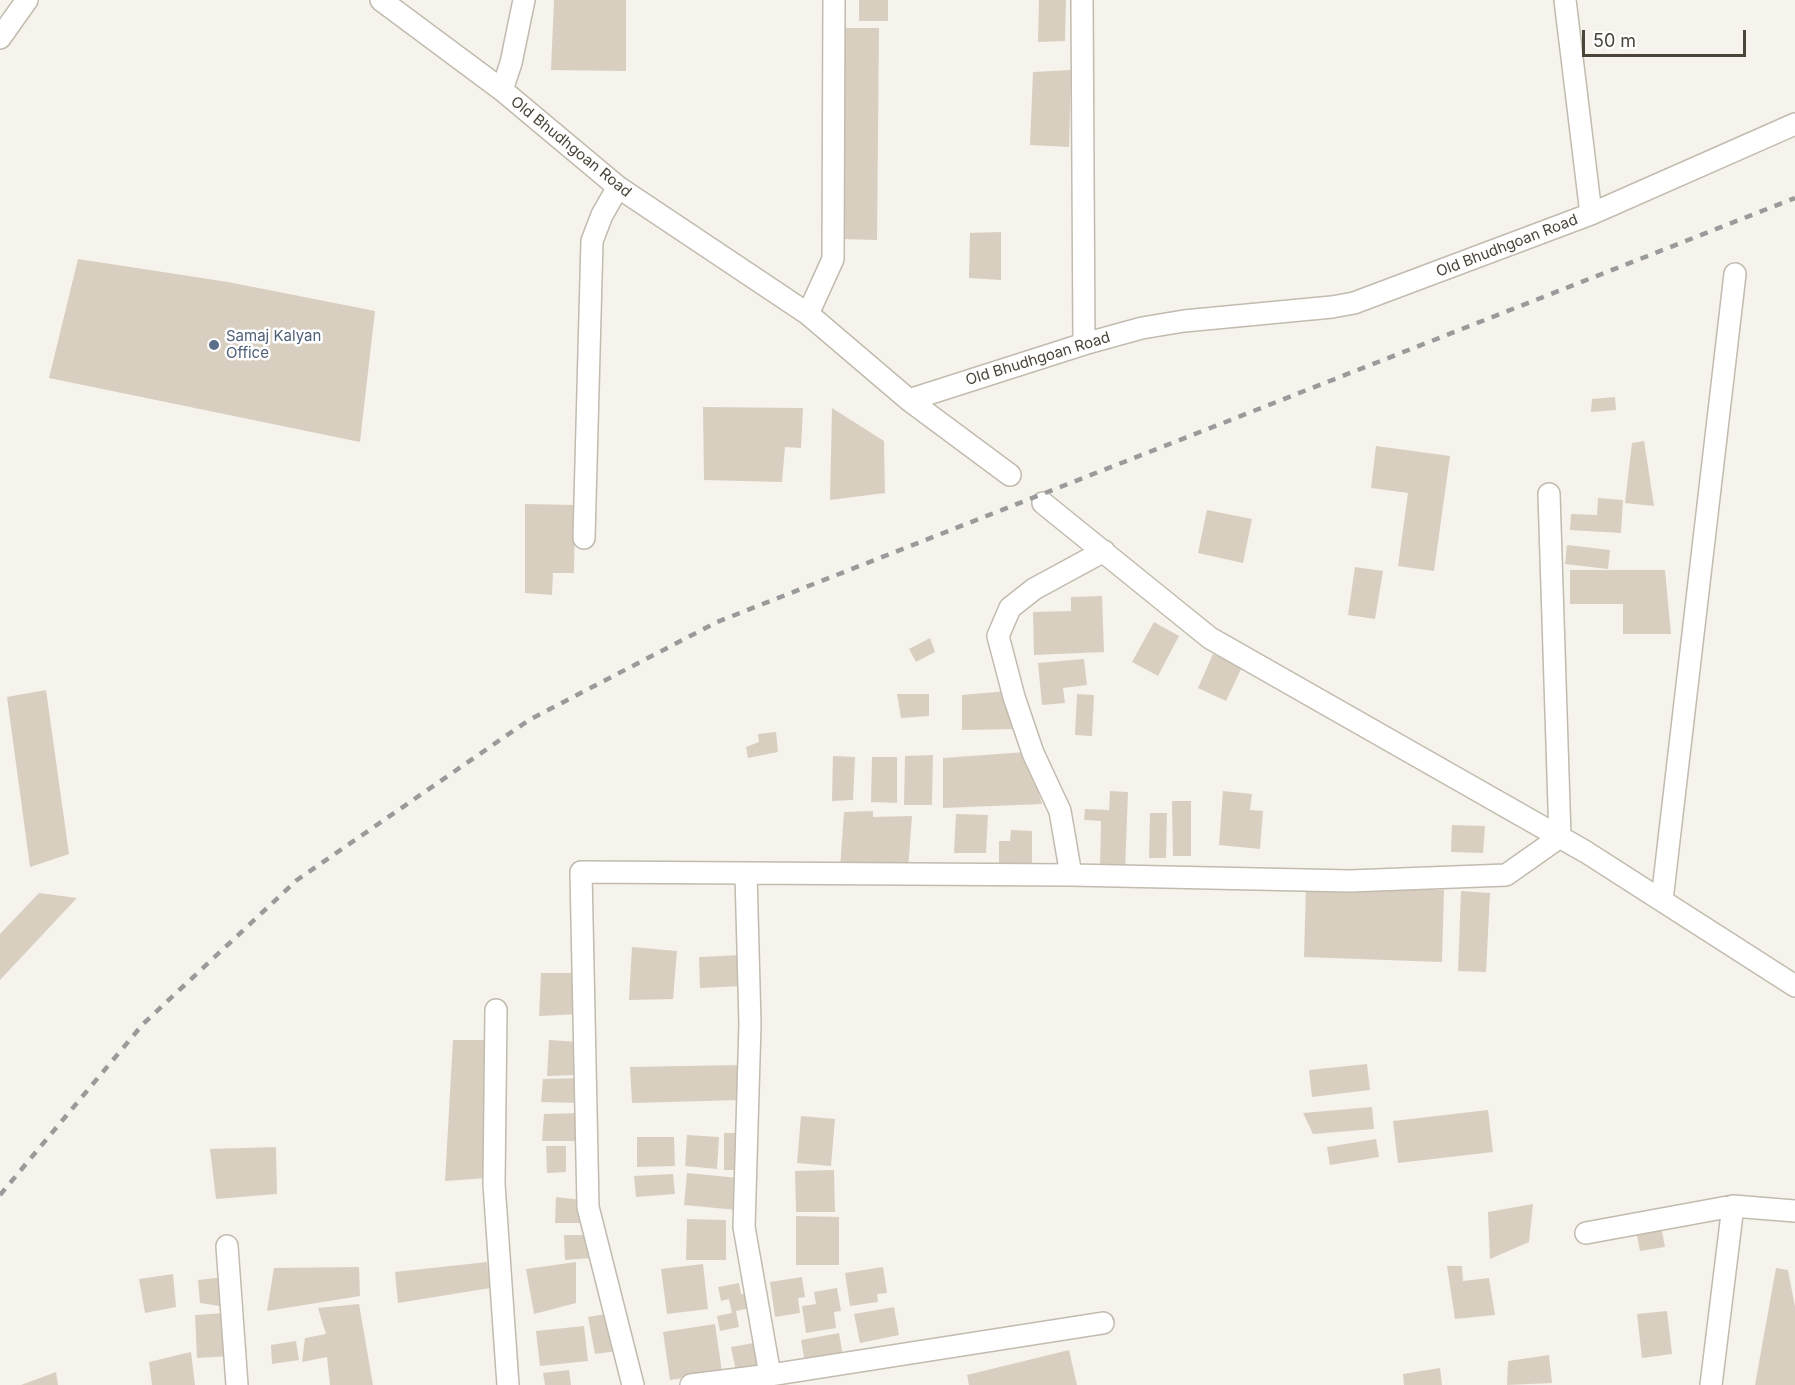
<!DOCTYPE html>
<html>
<head>
<meta charset="utf-8">
<style>
  body { margin:0 }
  #map { position:relative; width:1795px; height:1385px; overflow:hidden; background:#f6f3ec; font-family:Inter,sans-serif }
  canvas { display:block }
  .scale { position:absolute; left:1582px; top:30px; width:164px; height:27px; box-sizing:border-box; border:3px solid #4b4439; border-top:0; padding-left:8px; font-size:18px; line-height:21px; white-space:nowrap; color:#4b4439; -webkit-text-stroke:4px #fff; paint-order:stroke }
</style>
</head>
<body>
<div id="map">
<canvas width="1795" height="1385"></canvas>
<div class="scale">50 m</div>
</div>
<script>
const g = document.querySelector('canvas').getContext('2d');
g.lineJoin = 'round';
function fill(path, color) {
  g.fillStyle = color;
  g.fill(path, 'evenodd');
}
function shape(rows) {
  const path = new Path2D();
  for (const r of rows) {
    path.moveTo(r[0], r[1]);
    for (let i = 2; i < r.length; i += 2) path.lineTo(r[i], r[i + 1]);
  }
  return path;
}
function stroke(path, color, width, dash) {
  g.strokeStyle = color;
  g.lineWidth = width;
  g.lineCap = dash ? 'butt' : 'round';
  g.setLineDash(dash || []);
  g.stroke(path);
}
function write(font, color, halo, rows, align = 'center') {
  g.font = font + ' Inter,sans-serif';
  g.lineWidth = 5;
  g.setLineDash([]);
  g.textBaseline = 'middle';
  g.strokeStyle = halo;
  g.fillStyle = color;
  for (const [text, x, y, turn = 0] of rows) {
    g.save();
    g.translate(x, y);
    g.rotate((+turn || 0) * Math.PI / 180);
    g.textAlign = isNaN(turn) ? turn : align;
    if (halo) g.strokeText(text, 0, 0);
    g.fillText(text, 0, 0);
    g.restore();
  }
}
const building = shape([
  [554,0,626,0,626,71,551,70],
  [859,0,888,0,888,21,859,21],
  [1039,0,1066,0,1065,41,1038,42],
  [844,28,879,28,877,240,842,239],
  [1071,70,1069,147,1030,145,1033,72],
  [1001,232,1001,280,969,278,970,233],
  [78,259,228,282,375,311,360,442,49,378],
  [1615,397,1616,410,1591,412,1592,399],
  [703,407,803,408,801,448,785,447,782,482,704,480],
  [832,408,884,441,885,493,830,500],
  [1644,441,1649,473,1654,506,1625,503,1632,443],
  [1376,446,1450,456,1434,571,1398,566,1408,493,1371,488],
  [1598,498,1623,500,1621,533,1570,530,1571,514,1597,515],
  [525,504,575,505,574,573,553,573,552,595,525,593],
  [1207,510,1252,519,1243,563,1198,553],
  [1567,545,1610,550,1608,569,1565,564],
  [1355,567,1383,571,1375,619,1348,615],
  [1570,570,1665,570,1671,634,1623,634,1623,604,1570,604],
  [1102,596,1104,652,1034,655,1033,612,1071,611,1071,597],
  [1154,622,1179,636,1158,676,1132,662],
  [930,638,935,652,916,662,909,649],
  [1213,654,1242,667,1226,701,1198,688],
  [1084,659,1087,685,1063,688,1065,703,1042,705,1038,663],
  [46,690,69,854,30,867,7,697],
  [1007,691,1019,729,962,730,962,695],
  [897,694,929,694,929,716,901,718],
  [1077,694,1094,695,1092,736,1075,735],
  [776,732,778,752,748,758,746,747,759,742,758,734],
  [1026,752,1042,804,943,808,943,758],
  [933,755,932,805,904,805,905,756],
  [833,756,855,757,853,800,832,801],
  [872,757,897,757,897,803,871,802],
  [1110,791,1128,792,1125,871,1100,870,1101,821,1084,820,1085,809,1109,810],
  [1223,791,1252,794,1250,810,1263,811,1260,849,1219,845],
  [1172,801,1191,801,1191,856,1173,856],
  [873,811,873,817,912,816,908,870,840,869,844,812],
  [1150,813,1167,813,1166,858,1149,858],
  [956,814,988,815,986,853,954,853],
  [1452,825,1485,826,1483,853,1451,852],
  [1011,830,1032,831,1032,871,999,868,999,841,1010,841],
  [1306,886,1444,890,1442,962,1304,957],
  [1461,891,1490,893,1486,972,1458,971],
  [39,893,77,898,0,980,0,934],
  [632,947,677,951,673,999,629,1000],
  [742,955,743,986,700,988,699,957],
  [571,969,580,969,581,1014,539,1016,541,973,572,973],
  [453,1040,491,1040,488,1178,445,1181],
  [549,1040,580,1042,581,1075,547,1076],
  [1367,1064,1370,1090,1312,1097,1309,1070],
  [740,1065,741,1100,632,1103,630,1067],
  [583,1078,583,1103,541,1102,543,1079],
  [1372,1107,1374,1129,1313,1134,1303,1113],
  [1488,1110,1493,1152,1398,1163,1393,1121],
  [582,1113,583,1141,542,1141,544,1114],
  [801,1116,835,1119,831,1166,797,1163],
  [724,1133,740,1133,740,1170,724,1170],
  [687,1135,719,1137,717,1169,685,1166],
  [637,1137,674,1137,675,1166,637,1167],
  [1376,1139,1379,1157,1330,1165,1327,1147],
  [546,1146,566,1146,566,1172,547,1173],
  [276,1147,277,1194,216,1199,210,1149],
  [834,1170,835,1212,796,1212,795,1171],
  [687,1173,739,1178,737,1210,684,1205],
  [673,1174,675,1194,636,1197,634,1176],
  [556,1197,583,1200,582,1223,555,1223],
  [1533,1204,1529,1242,1490,1259,1488,1212],
  [796,1216,839,1217,839,1265,796,1265],
  [687,1219,726,1220,726,1260,686,1260],
  [1661,1226,1665,1247,1640,1251,1636,1230],
  [564,1235,591,1235,592,1258,565,1260],
  [487,1262,490,1288,398,1303,395,1272],
  [576,1262,576,1303,534,1314,526,1269],
  [703,1264,708,1309,667,1314,661,1269],
  [1447,1266,1462,1266,1463,1281,1489,1278,1495,1315,1455,1319],
  [359,1267,360,1296,267,1311,274,1268],
  [883,1267,887,1293,877,1294,878,1302,850,1306,845,1273],
  [1776,1268,1788,1270,1795,1307,1795,1385,1755,1385],
  [173,1274,176,1307,145,1313,139,1279],
  [224,1277,227,1307,200,1303,198,1280],
  [802,1277,805,1297,798,1298,800,1313,775,1317,770,1282],
  [739,1283,741,1294,752,1292,755,1307,736,1311,739,1327,720,1331,717,1316,732,1313,729,1299,721,1301,718,1287],
  [837,1288,841,1311,834,1312,836,1328,806,1333,802,1306,816,1304,814,1292],
  [359,1304,373,1385,330,1385,327,1357,302,1362,305,1338,326,1334,318,1308],
  [894,1307,899,1335,860,1343,854,1314],
  [1667,1311,1672,1354,1642,1358,1637,1314],
  [225,1313,233,1356,197,1358,195,1315],
  [611,1313,618,1351,595,1354,588,1317],
  [715,1324,722,1372,670,1380,663,1332],
  [584,1326,588,1361,540,1366,536,1331],
  [839,1333,843,1356,805,1363,801,1340],
  [296,1341,299,1360,272,1364,271,1345],
  [760,1342,765,1371,737,1376,731,1347],
  [1069,1350,1077,1385,969,1385,967,1375],
  [191,1352,195,1385,152,1385,149,1362],
  [1549,1355,1552,1383,1507,1385,1508,1361],
  [1440,1368,1442,1385,1404,1385,1403,1374],
  [569,1370,571,1385,545,1385,543,1373],
  [56,1372,58,1385,21,1385]
]);
const minor = shape([
  [381,0,502,90,618,187,808,314,909,400,1084,344,1142,328,1184,321,1332,307,1354,303,1591,214,1795,124],
  [1082,0,1084,344],
  [1565,0,1591,214],
  [0,38,27,0],
  [502,90,511,63,524,0],
  [808,314,833,259,834,0],
  [909,400,1010,475],
  [1043,503,1210,638,1586,852,1795,986],
  [584,538,592,241,602,215,618,187],
  [1104,551,1034,589,1010,608,998,636,1014,697,1033,753,1060,811,1071,875,1350,881,1506,875,1560,837,1549,494],
  [1662,900,1735,274],
  [496,1010,494,1184,508,1385],
  [1586,1233,1733,1206],
  [227,1246,237,1385],
  [770,1375,1103,1323],
  [633,1385,588,1207,581,872,1071,875],
  [691,1385,770,1375,744,1227,750,1024,746,874],
  [1711,1385,1733,1206,1795,1211]
]);
const rail = shape([
  [0,1195,143,1024,297,880,529,720,717,622,1795,198]
]);
const markers = [
  [214,345,6,"#5c6f8a"]
];
const streetNames = [
  ["Old Bhudhgoan Road",571,147,39],
  ["Old Bhudhgoan Road",1507,246,-21],
  ["Old Bhudhgoan Road",1038,359,-17]
];
const serviceNames = [
  ["Samaj Kalyan",226,336],
  ["Office",226,353]
];
fill(building, '#d8cfc1');
stroke(minor, '#c2bbae', 24);
stroke(minor, '#fff', 21);
stroke(rail, '#9a9a9a', 4.5, [8, 8]);
for (const [x, y, r, color] of markers) {
  const dot = new Path2D();
  dot.arc(x, y, r, 0, 2 * Math.PI);
  g.fillStyle = color;
  g.fill(dot);
  stroke(dot, '#fff', 2);
}
write('15px', '#4b4439', '#fff', streetNames);
write('15px', '#4e5e75', '#fff', serviceNames, 'left');
</script>
</body>
</html>
